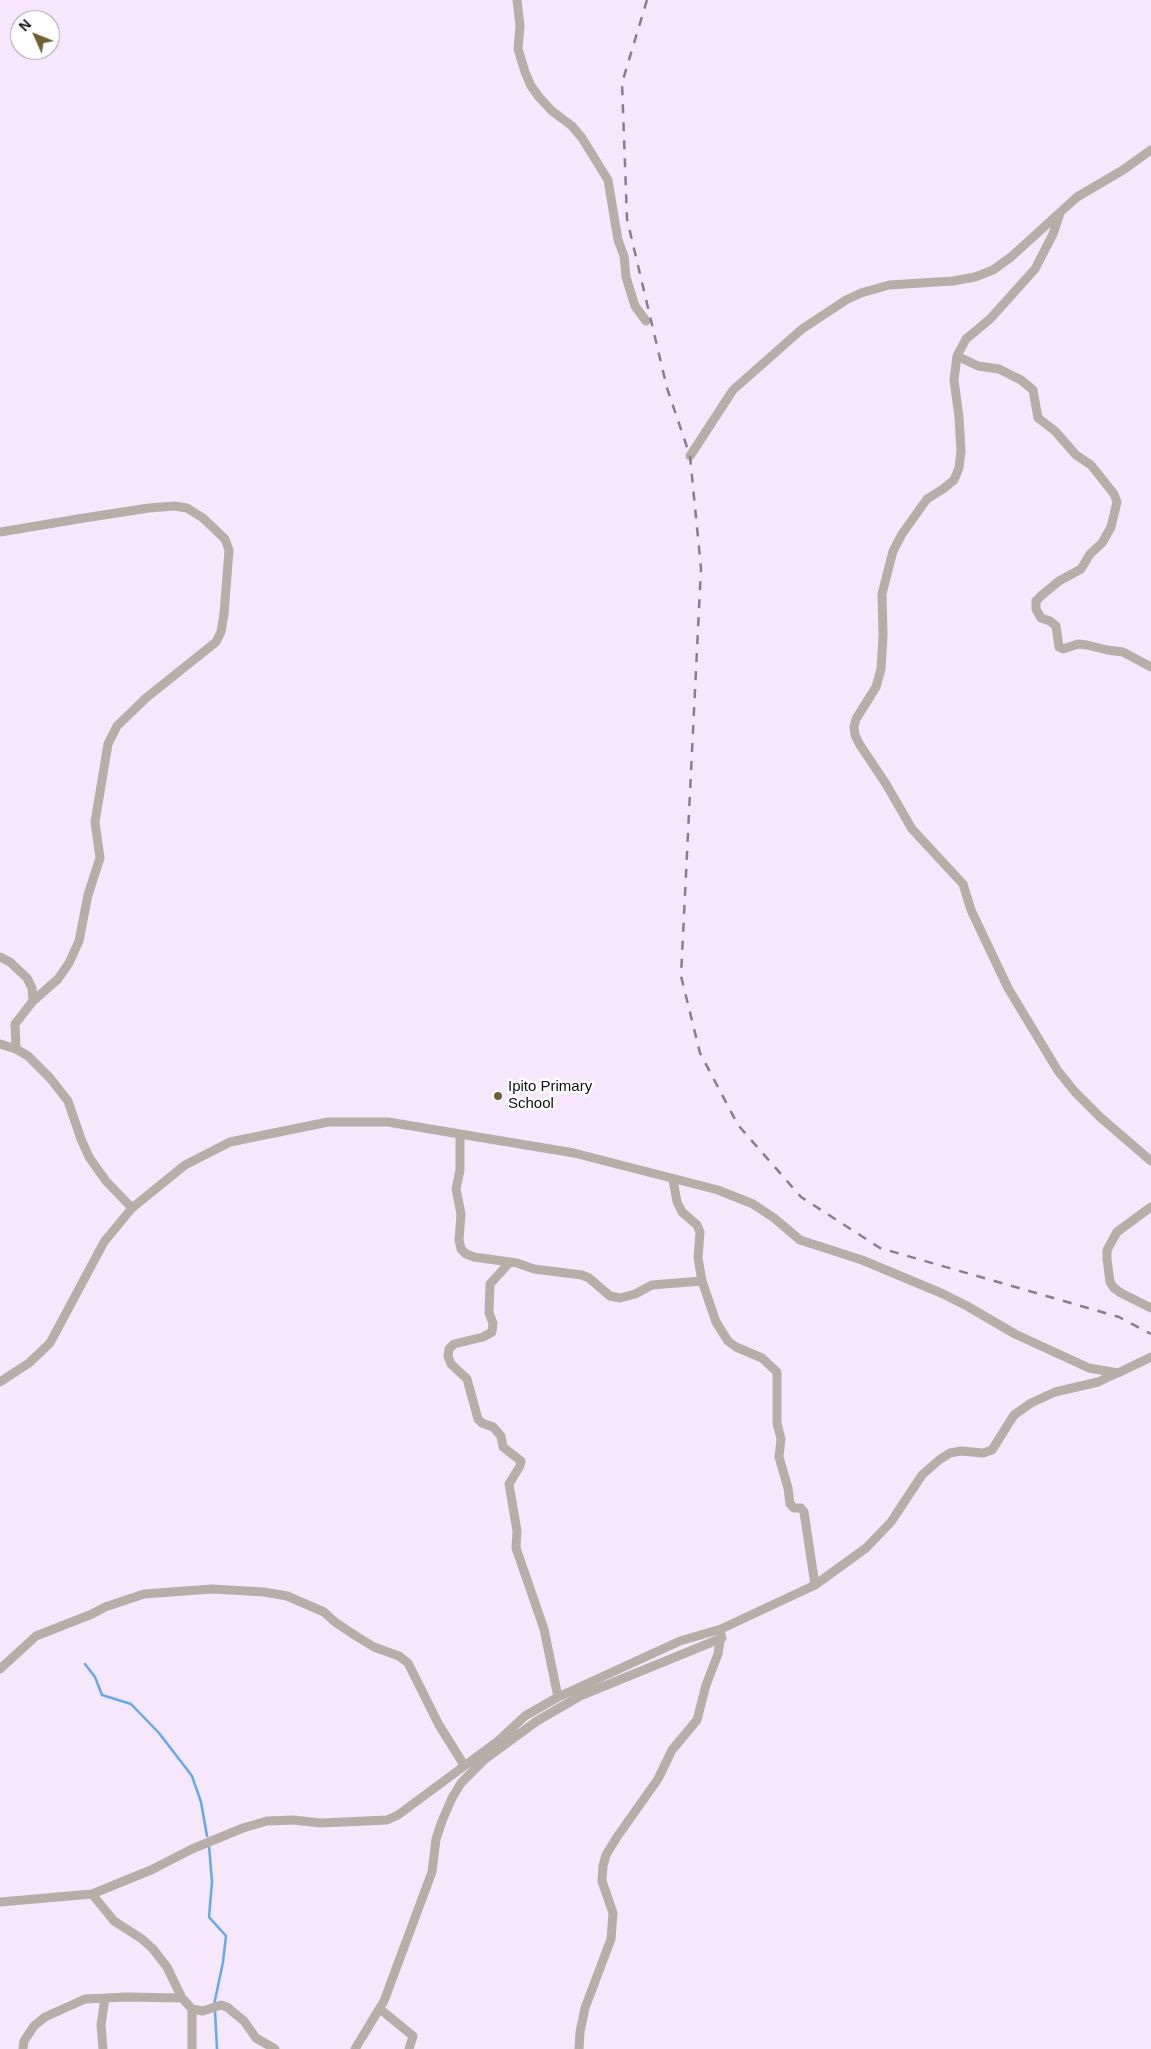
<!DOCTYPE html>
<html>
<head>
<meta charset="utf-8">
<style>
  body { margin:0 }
  #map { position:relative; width:1151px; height:2049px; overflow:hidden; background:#f7e7fd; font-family:Arial,sans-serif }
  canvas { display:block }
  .north { position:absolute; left:10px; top:10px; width:50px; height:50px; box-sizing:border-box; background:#fff; border:1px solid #a19fa1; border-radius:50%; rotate:314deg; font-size:14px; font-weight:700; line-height:20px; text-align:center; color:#130e15 }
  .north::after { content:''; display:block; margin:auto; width:18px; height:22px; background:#71602e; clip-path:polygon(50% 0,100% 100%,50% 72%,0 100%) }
</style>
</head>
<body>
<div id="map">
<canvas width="1151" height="2049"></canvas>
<div class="north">N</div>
</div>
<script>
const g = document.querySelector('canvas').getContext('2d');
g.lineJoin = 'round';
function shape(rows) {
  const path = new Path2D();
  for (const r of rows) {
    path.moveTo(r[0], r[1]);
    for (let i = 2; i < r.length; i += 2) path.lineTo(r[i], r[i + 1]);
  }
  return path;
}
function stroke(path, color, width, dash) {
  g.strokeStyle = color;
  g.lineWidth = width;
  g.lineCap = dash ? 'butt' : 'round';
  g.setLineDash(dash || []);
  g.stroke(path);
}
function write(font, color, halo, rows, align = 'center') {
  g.font = font + ' Arial,sans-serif';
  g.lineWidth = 5;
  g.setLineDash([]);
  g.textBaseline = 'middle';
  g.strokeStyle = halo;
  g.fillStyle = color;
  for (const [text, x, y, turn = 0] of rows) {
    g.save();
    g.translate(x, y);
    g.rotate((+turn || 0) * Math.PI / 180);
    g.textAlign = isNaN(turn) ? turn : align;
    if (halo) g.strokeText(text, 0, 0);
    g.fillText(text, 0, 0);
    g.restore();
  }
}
const stream = shape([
  [85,1664,95,1677,102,1695,131,1704,159,1733,192,1776,201,1802,207,1836],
  [209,1846,212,1882,209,1917,226,1936,223,1962,214,2005],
  [215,2011,217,2049]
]);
const minor = shape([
  [517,0,520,26,518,49,525,72,531,86,539,97,552,111,572,126,582,138,608,180,618,240,624,256,626,277,635,306,646,321],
  [1060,213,1053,234,1035,269,990,319,966,339,957,356,954,380,959,417,961,451,959,468,954,480,943,489,927,499,902,534,893,551,882,594,883,636,881,669,876,687,856,719,854,727,855,735,860,745,886,784,912,829,963,884,971,910,1008,988,1058,1071,1075,1092,1100,1117,1151,1161],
  [957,356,978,366,999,369,1021,380,1033,390,1038,418,1055,431,1076,455,1091,465,1114,494,1117,502,1111,527,1102,543,1090,554,1081,569,1059,581,1042,595,1036,601,1036,609,1041,618,1050,621,1056,626,1059,647,1063,649,1078,644,1087,645,1107,650,1123,652,1151,667],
  [690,456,733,390,802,329,846,300,861,293,889,285,953,281,975,277,993,270,1011,257,1077,197,1123,170,1151,150],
  [0,532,84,518,149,508,174,506,187,508,203,518,225,539,229,550,224,614,221,632,216,642,146,698,117,726,108,744,95,822,100,858,88,895,79,941,69,963,58,979,33,1001,15,1024,16,1049],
  [0,957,10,962,27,978,32,988,33,1001],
  [0,1044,16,1049,28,1056,50,1078,68,1101,81,1139,89,1157,106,1181,132,1208],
  [460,1135,460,1170,456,1189,461,1214,459,1240,461,1249,466,1254,474,1257,517,1263,534,1269,582,1275,589,1278,610,1296,620,1298,635,1294,652,1285,702,1281],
  [673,1180,677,1202,682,1212,697,1225,700,1232,698,1258,702,1281,716,1322,728,1341,736,1347,762,1358,777,1372,777,1423,781,1439,779,1457,788,1488,790,1504,794,1508,801,1508,804,1512,815,1585],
  [1151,1207,1117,1232,1107,1250,1107,1259,1110,1282,1114,1288,1121,1293,1151,1308],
  [509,1263,490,1284,489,1313,493,1323,492,1332,483,1337,454,1344,449,1349,448,1356,451,1364,467,1379,478,1419,482,1423,493,1427,501,1436,503,1447,521,1461,520,1466,509,1484,517,1531,516,1548,544,1629,558,1697],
  [0,1382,29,1363,50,1343,104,1242,132,1208,185,1165,230,1142,328,1122,388,1122,574,1153,718,1190,753,1204,774,1218,800,1240,862,1260,941,1293,967,1306,1015,1334,1089,1368,1118,1373,1151,1357],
  [0,1669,36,1636,92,1614,105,1607,144,1594,212,1589,264,1592,287,1596,324,1612,335,1622,356,1636,374,1647,399,1656,408,1663,439,1725,464,1765],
  [92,1894,114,1921,142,1939,153,1949,167,1967,182,1998,192,2009,203,2011,221,2005,227,2007,244,2021,256,2038,275,2049],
  [0,1902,92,1894,151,1870,192,1849,243,1828,267,1821,293,1820,321,1823,387,1820,398,1815,498,1741,525,1716,558,1697,680,1641,721,1629,815,1585,866,1548,891,1522,922,1475,939,1460,950,1453,961,1451,983,1453,992,1450,1014,1415,1031,1403,1055,1392,1098,1382,1117,1373],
  [380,2009,413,2036,409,2049],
  [23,2049,24,2041,34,2026,45,2017,85,1999,126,1997,182,1998],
  [103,2049,101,2025,105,1998],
  [192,2049,192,2009],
  [355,2049,384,2001,432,1872,436,1839,442,1821,452,1798,461,1783,485,1759,537,1721,580,1696,722,1638],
  [579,2049,580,2032,585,2008,611,1939,613,1913,602,1881,603,1866,606,1855,617,1837,658,1779,672,1750,697,1720,706,1685,718,1654,721,1634]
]);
const rail = shape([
  [647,0,622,83,627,219,667,388,690,456,701,568,681,976,700,1053,738,1125,801,1197,880,1248,1119,1317,1151,1334]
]);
const markers = [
  [498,1096,5,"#71602e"]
];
const poiNames = [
  ["Ipito Primary",508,1087],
  ["School",508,1104]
];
stroke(stream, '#61a9f2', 2.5);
stroke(minor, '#b9ada8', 9);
stroke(rail, '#887d8c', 2.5, [9, 9]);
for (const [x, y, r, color] of markers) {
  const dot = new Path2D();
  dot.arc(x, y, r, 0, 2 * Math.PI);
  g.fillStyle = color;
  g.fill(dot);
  stroke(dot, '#fff', 2);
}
write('15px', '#130e15', '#fff', poiNames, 'left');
</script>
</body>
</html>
